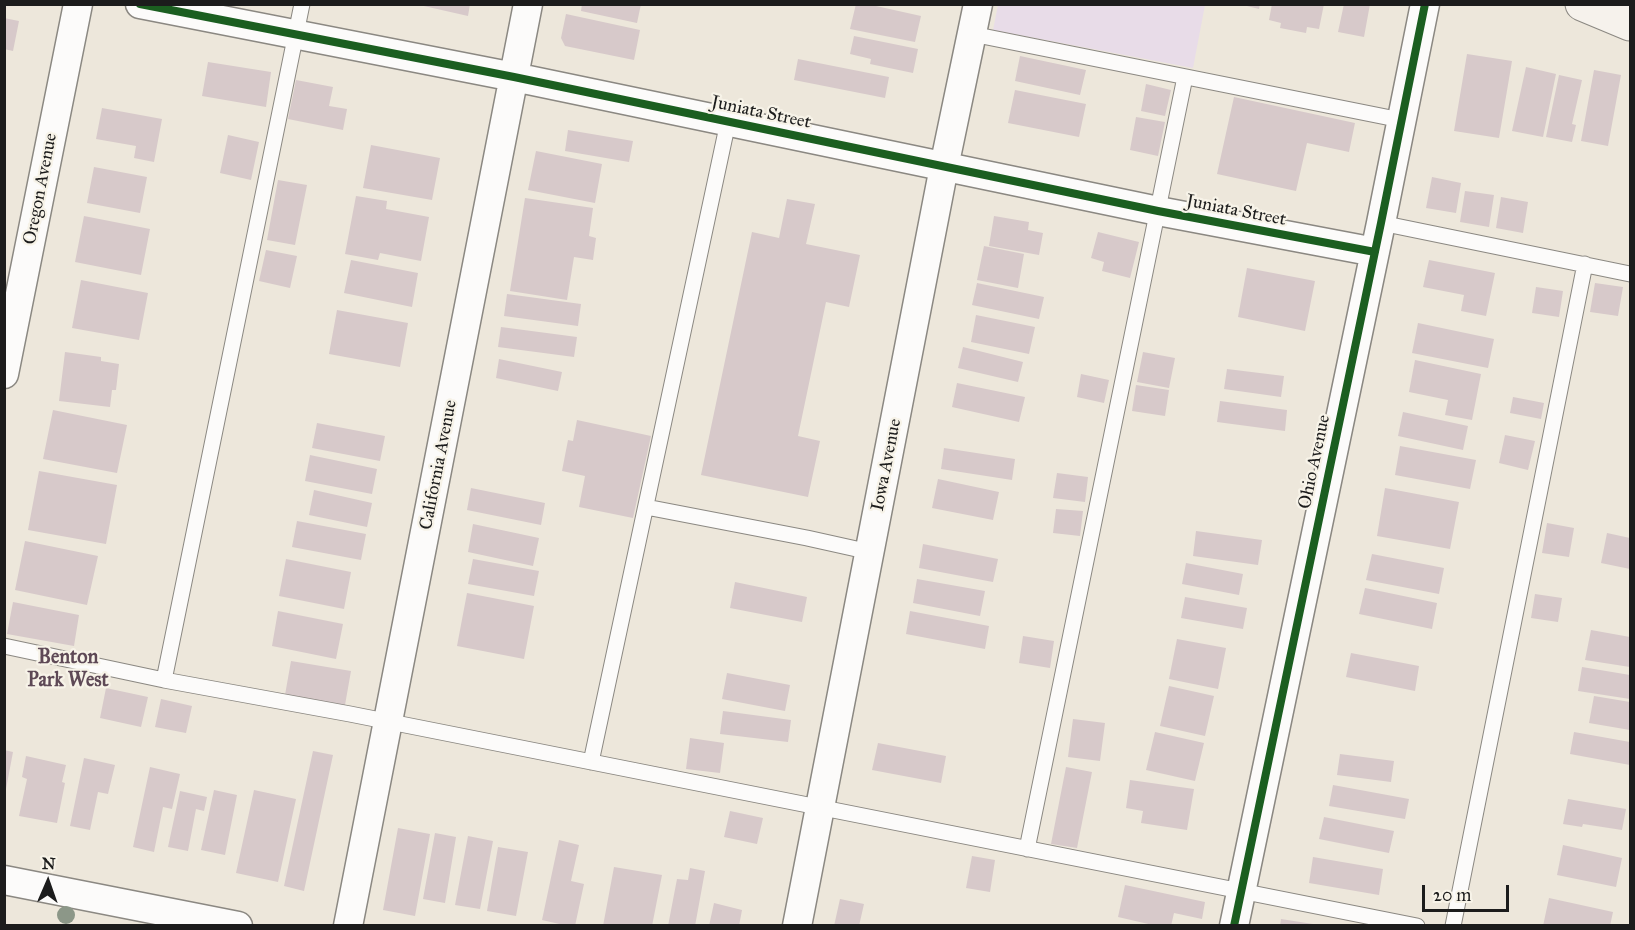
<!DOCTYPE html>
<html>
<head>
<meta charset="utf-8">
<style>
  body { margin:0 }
  #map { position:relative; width:1635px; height:930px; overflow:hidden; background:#ede7db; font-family:"IM FELL Great Primer",serif }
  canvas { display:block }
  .frame { position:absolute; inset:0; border:6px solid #1c1c1c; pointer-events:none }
  .north { position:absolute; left:18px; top:852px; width:60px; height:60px; -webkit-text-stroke:4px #f7f3e8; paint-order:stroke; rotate:2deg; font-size:16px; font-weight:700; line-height:24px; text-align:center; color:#1c1c1c }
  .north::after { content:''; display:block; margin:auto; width:21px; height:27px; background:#1c1c1c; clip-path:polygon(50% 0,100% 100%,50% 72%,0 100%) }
  .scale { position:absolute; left:1422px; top:885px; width:87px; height:27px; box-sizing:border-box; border:3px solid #1c1c1c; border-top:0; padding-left:8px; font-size:18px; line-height:21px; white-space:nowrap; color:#1c1c1c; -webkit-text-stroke:4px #f7f3e8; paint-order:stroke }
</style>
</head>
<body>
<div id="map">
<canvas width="1635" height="930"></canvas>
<div class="frame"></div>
<div class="north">N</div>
<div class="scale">20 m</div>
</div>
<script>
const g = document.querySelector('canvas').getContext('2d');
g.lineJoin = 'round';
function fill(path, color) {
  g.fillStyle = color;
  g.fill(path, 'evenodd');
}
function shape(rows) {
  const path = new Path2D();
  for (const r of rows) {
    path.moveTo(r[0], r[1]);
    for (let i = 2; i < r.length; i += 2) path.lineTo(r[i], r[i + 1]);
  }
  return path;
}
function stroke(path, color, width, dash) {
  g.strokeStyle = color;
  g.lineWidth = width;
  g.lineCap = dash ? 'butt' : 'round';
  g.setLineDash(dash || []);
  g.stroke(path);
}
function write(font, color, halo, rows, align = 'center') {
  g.font = font + ' "IM FELL Great Primer",serif';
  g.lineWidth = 4.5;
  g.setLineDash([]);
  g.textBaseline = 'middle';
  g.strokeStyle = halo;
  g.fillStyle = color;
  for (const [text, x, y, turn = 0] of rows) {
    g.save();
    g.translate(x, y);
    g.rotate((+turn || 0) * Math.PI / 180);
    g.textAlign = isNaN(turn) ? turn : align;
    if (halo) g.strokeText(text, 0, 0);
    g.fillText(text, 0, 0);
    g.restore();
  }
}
const built = shape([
  [998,5,998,4,1205,5,1193,68,993,30]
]);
const building = shape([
  [415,4,470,4,468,16],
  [582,4,641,4,637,23,581,11],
  [856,4,867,4,921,16,915,42,850,29],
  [1239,4,1260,4,1259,9],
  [1272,4,1324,4,1319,29,1307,27,1306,33,1280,28,1281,23,1269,20],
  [1344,4,1370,4,1364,37,1338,32],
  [566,14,640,30,634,60,565,46,561,38],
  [4,18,19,21,13,51,4,49],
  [854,36,918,49,913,73,870,64,871,59,850,54],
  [1467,54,1512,61,1499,138,1454,131],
  [1020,56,1086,70,1080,95,1015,81],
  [798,59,889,77,885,98,794,80],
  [208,62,271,72,266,107,202,96],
  [1526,67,1556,74,1543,137,1512,131],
  [1594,70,1621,75,1608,146,1581,141],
  [1559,75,1582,80,1572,124,1576,125,1572,142,1546,137],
  [296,80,333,87,329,106,347,109,343,130,288,119],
  [1146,84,1171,90,1165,116,1141,111],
  [1015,90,1086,104,1079,137,1008,123],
  [1234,97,1355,123,1349,152,1307,143,1296,191,1217,174],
  [102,108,162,119,154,162,134,158,136,146,96,139],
  [1136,117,1165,122,1158,156,1130,150],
  [568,130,633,141,629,162,565,151],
  [228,135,259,142,251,180,220,173],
  [371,145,440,158,432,200,363,188],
  [536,151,602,164,595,203,528,190],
  [94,167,147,177,140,213,87,203],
  [1432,177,1461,183,1456,213,1426,208],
  [278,180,307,185,295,245,267,240],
  [1465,191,1494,195,1489,227,1460,222],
  [356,196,387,201,386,209,429,217,421,261,380,253,378,260,345,254],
  [1501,197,1528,202,1523,233,1496,228],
  [525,198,593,208,589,236,596,238,593,260,574,257,567,300,510,291],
  [787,199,815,204,806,244,860,255,849,307,826,302,798,436,820,441,808,497,701,475,752,232,779,238],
  [84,216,150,229,141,275,75,262],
  [994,216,1029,222,1028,230,1043,233,1039,255,989,246],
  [1098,232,1139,242,1130,278,1102,271,1104,262,1091,258],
  [984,246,1024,254,1018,288,977,280],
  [266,250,297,256,290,288,259,281],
  [351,260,418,273,412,307,344,293],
  [1429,260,1495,273,1486,316,1461,311,1464,295,1423,287],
  [1247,268,1315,281,1305,331,1238,317],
  [81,280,148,293,139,340,72,328],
  [977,283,1044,297,1039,319,972,305],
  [1595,283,1623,287,1618,316,1590,312],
  [1536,287,1563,291,1559,317,1532,313],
  [507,294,581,304,578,326,504,316],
  [337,310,408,323,400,367,329,354],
  [976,315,1035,327,1029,354,971,342],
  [1418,323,1494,339,1488,368,1412,353],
  [501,327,577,337,574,357,498,347],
  [963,347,1023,362,1018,382,958,368],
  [65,352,101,357,101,361,119,364,116,390,112,390,110,407,59,401],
  [1143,352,1175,358,1169,388,1137,382],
  [499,359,562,372,558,391,496,378],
  [1415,360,1481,374,1472,420,1445,415,1448,400,1409,392],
  [1227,369,1284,376,1281,397,1224,389],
  [1081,374,1109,380,1104,403,1077,397],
  [957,383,1025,397,1019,422,952,407],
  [1136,385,1169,390,1165,416,1132,411],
  [1513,397,1544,403,1541,419,1510,413],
  [1220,401,1287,410,1285,431,1217,422],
  [53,410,127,425,117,473,43,459],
  [1403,412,1468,426,1463,450,1398,436],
  [577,420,651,436,633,518,579,507,585,476,562,471,568,440,573,441],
  [317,423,385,436,380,461,312,448],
  [1505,435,1535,441,1528,470,1499,463],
  [1400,446,1476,460,1470,489,1395,475],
  [944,448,1015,459,1012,480,941,469],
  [310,455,377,469,372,494,305,481],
  [39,471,117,485,106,544,28,530],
  [1057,473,1088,477,1085,502,1053,498],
  [938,479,999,492,993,520,932,508],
  [471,488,545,503,541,525,467,510],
  [1385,488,1459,502,1450,549,1377,536],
  [314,490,372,503,367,527,309,515],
  [1056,509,1083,511,1080,536,1053,533],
  [297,521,366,534,361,560,292,547],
  [1547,523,1574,528,1569,557,1542,553],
  [473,524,539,538,533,566,468,552],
  [1196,531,1262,540,1258,565,1193,556],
  [1607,533,1630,538,1630,569,1601,563],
  [25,541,98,556,87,605,15,590],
  [923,544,998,559,993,582,919,568],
  [1372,554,1444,568,1439,594,1366,580],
  [286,559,351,572,344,609,279,596],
  [473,559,539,571,534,596,468,584],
  [1186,563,1243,574,1239,595,1182,584],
  [917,579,985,591,980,616,913,603],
  [735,582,807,597,802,622,730,608],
  [1365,588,1437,603,1432,629,1359,614],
  [467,593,534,606,524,659,457,646],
  [1535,594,1562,598,1558,622,1531,618],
  [1185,597,1247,608,1243,629,1181,618],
  [13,602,79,615,74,646,7,634],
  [278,611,343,624,336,659,272,646],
  [910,611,989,626,985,649,906,634],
  [1591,630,1630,637,1630,667,1585,660],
  [1023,636,1054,641,1050,668,1019,663],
  [1177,639,1226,648,1218,689,1169,679],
  [1351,653,1419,666,1415,691,1346,677],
  [291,661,351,671,345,705,285,695],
  [1582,667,1630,675,1630,699,1578,691],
  [727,673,790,685,785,711,722,699],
  [1169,686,1214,696,1205,736,1160,726],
  [106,688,148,697,141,727,100,718],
  [1594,696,1630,702,1630,730,1589,723],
  [161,699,192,706,186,733,155,727],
  [723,711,791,720,788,742,720,734],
  [1073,719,1105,723,1100,761,1068,757],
  [1155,732,1204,743,1195,781,1146,770],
  [1574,732,1630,742,1630,765,1570,754],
  [690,738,724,743,720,773,686,769],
  [878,743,946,756,941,783,872,770],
  [4,750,13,752,6,789,4,789],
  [313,751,333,755,304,891,284,886],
  [1340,754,1394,761,1391,782,1337,775],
  [26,756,66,765,62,782,65,783,57,823,19,816,27,779,22,777],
  [84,758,115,765,108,794,98,792,90,830,70,826],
  [150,767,180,774,172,809,163,807,154,852,133,847],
  [1066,767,1092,772,1077,848,1051,844],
  [1130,780,1194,789,1187,830,1141,823,1143,811,1126,808],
  [1333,785,1409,799,1405,819,1329,806],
  [214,790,237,795,225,855,201,850],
  [254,790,296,799,278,882,236,873],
  [180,791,207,797,204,811,196,809,188,851,168,847],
  [1568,799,1626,809,1622,830,1583,824,1582,827,1563,824],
  [730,811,763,818,757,844,724,837],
  [1324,817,1394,831,1389,853,1319,839],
  [398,828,430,834,415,916,383,910],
  [435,833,456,837,445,903,423,899],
  [468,836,493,841,480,909,455,905],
  [559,840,579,845,571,881,584,884,575,926,568,926,542,920],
  [1563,845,1622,858,1616,887,1557,875],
  [498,847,528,852,516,916,487,911],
  [972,856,995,860,990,892,966,888],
  [1313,857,1383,869,1379,895,1309,883],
  [614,867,662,875,652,926,603,926],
  [690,868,705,871,695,926,668,926,677,879,688,880],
  [1125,885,1205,902,1202,919,1174,913,1171,926,1157,926,1118,917],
  [1549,898,1613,912,1610,926,1543,926],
  [840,899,864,904,859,926,834,926],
  [714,903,742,910,739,926,709,926],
  [1281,919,1313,924,1313,926,1280,926]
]);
const service = shape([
  [972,34,1401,120],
  [1381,223,1630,274],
  [646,507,807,538,870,552],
  [4,646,164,680,350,714,1417,926],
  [164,680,302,4],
  [591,762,728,122],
  [1027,849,1185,77],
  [1453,926,1585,264]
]);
const minor = shape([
  [140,4,514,77,1158,211,1375,252],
  [4,374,78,4],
  [4,880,238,926],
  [348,926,528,4],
  [797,926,944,167,978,4],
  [1234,926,1381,223,1425,4]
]);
const secondary = shape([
  [1582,4,1630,24]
]);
const cycleway = shape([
  [140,4,514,77,1158,211,1375,252],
  [1234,926,1381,223,1425,4]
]);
const trees = [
  [66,915]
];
const streetNames = [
  ["Juniata Street",761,113,12],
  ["Oregon Avenue",41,189,-79],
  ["Juniata Street",1236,211,11],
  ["Ohio Avenue",1315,462,-78],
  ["California Avenue",439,465,-79],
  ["Iowa Avenue",887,465,-79]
];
const neighbourhoodNames = [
  ["Benton",68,658],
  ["Park West",68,681]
];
fill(built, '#e8dce8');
fill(building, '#d7c9ca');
stroke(service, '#8b8882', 17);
stroke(minor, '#8b8882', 31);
stroke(secondary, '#8b8882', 35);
stroke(service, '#fcfbfa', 15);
stroke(minor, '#fcfbfa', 28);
stroke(secondary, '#f6f2ec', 33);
stroke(cycleway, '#1b5e20', 8);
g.fillStyle = '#8c9788';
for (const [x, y] of trees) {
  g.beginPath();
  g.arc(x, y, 9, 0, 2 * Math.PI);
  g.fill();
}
write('18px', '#1c1c1c', '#f7f3e8', streetNames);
write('bold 20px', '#5e4956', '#f7f3e8', neighbourhoodNames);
</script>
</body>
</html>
